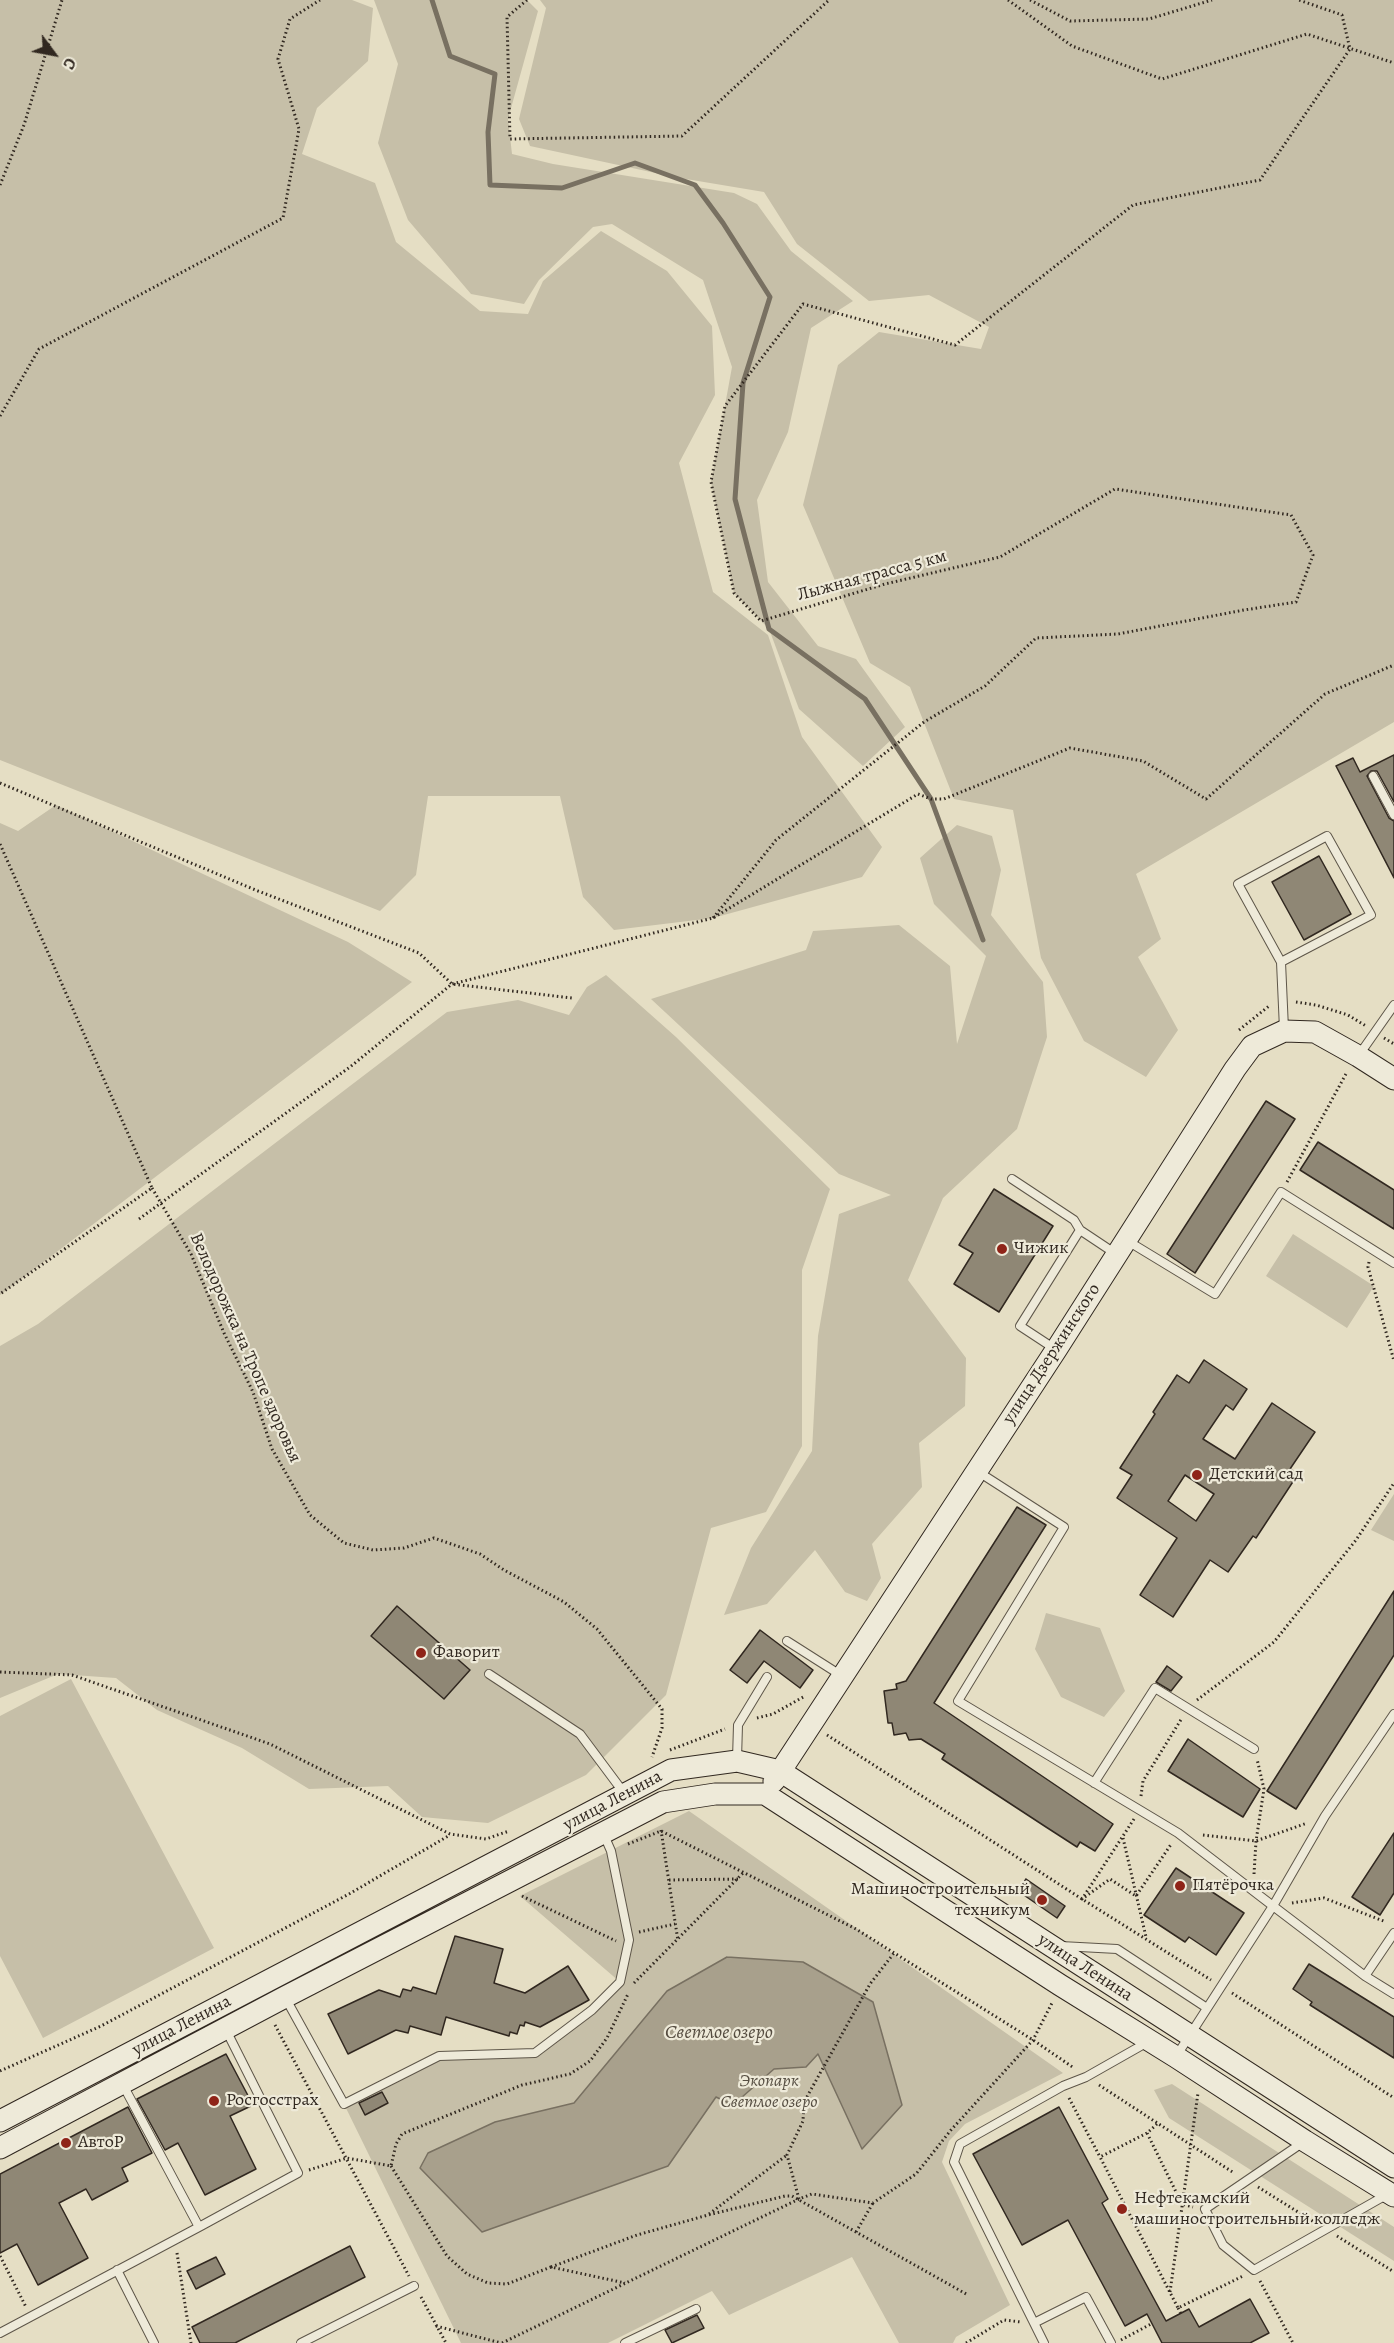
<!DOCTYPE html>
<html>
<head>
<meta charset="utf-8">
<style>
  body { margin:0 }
  #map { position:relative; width:1394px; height:2343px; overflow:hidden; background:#e5dec4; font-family:Alegreya,serif }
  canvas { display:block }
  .north { position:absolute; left:24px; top:24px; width:60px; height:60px; -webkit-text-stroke:4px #eeead9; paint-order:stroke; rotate:122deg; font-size:16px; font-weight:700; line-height:24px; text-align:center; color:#312820 }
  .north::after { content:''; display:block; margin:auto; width:21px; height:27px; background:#312820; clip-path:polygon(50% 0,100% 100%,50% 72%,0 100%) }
</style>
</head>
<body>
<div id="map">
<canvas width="1394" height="2343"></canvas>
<div class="north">С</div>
</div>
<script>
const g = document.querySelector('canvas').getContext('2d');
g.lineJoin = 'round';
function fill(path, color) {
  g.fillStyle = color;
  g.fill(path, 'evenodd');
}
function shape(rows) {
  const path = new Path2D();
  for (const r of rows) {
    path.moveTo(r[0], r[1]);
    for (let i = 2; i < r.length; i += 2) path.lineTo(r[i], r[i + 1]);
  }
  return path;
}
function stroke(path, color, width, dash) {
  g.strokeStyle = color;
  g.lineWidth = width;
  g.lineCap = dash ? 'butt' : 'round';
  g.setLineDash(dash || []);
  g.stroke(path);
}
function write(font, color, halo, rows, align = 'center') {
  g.font = font + ' Alegreya,serif';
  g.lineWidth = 4.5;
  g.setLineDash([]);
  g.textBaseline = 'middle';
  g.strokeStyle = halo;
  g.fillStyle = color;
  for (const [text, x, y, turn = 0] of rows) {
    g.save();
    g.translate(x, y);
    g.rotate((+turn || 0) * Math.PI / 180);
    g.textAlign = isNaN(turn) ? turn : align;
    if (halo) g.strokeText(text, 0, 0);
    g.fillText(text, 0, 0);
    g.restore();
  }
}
const green = shape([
  [0,0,352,0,373,8,368,61,317,108,302,154,375,183,396,242,480,311,528,314,543,281,601,231,667,271,712,326,715,395,679,463,713,592,768,635,802,737,882,847,862,877,713,918,614,930,583,897,560,796,428,796,416,875,380,911,0,760],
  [374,0,527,0,538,11,508,119,512,154,553,164,734,193,757,204,791,251,853,301,811,328,788,432,757,500,768,582,818,646,856,659,905,727,863,766,799,709,769,629,734,593,711,482,732,367,703,280,612,224,593,227,539,280,524,304,471,294,408,220,378,143,398,64],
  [540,0,1394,0,1394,722,1136,874,1161,939,1138,957,1178,1030,1146,1077,1084,1041,1041,958,1013,810,954,799,910,687,870,663,803,505,838,365,879,332,981,349,989,327,929,295,869,301,797,244,764,192,674,177,530,146,519,119,546,8],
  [56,805,348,942,412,982,0,1295,0,823,18,831],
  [957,825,992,836,1001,870,991,915,1043,982,1047,1037,1017,1129,943,1198,908,1280,966,1358,965,1406,919,1443,922,1487,872,1544,881,1578,867,1601,845,1592,815,1550,767,1604,724,1615,751,1548,812,1451,818,1336,839,1214,891,1195,839,1174,651,999,806,950,813,931,899,925,950,966,957,1044,986,956,934,904,920,858],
  [606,975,676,1037,830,1189,802,1270,802,1446,766,1512,711,1528,666,1695,586,1775,488,1823,422,1817,388,1786,309,1789,242,1748,157,1710,116,1678,58,1674,0,1698,0,1346,38,1324,447,1012,518,1000,569,1015,587,987],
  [1293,1234,1374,1286,1347,1328,1266,1276],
  [1394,1494,1394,1541,1371,1530],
  [1046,1613,1100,1628,1125,1691,1104,1717,1061,1697,1035,1649],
  [71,1679,214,1948,43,2038,0,1956,0,1716],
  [689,1811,1063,2073,965,2124,949,2141,942,2162,1010,2305,956,2337,953,2343,899,2343,852,2257,729,2315,712,2291,608,2343,461,2343,344,2104,439,2056,535,2053,620,1982,520,1896],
  [1172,2084,1394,2227,1394,2261,1169,2118,1154,2090]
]);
const water = shape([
  [727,1957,803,1962,873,2002,902,2105,862,2149,818,2054,806,2067,774,2069,733,2105,716,2097,668,2166,482,2232,420,2168,428,2153,495,2122,574,2103,667,1991,727,1957]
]);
const stream = shape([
  [432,0,450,56,495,74,488,132,490,185,562,188,635,163,695,185,723,223,770,297,743,383,735,499,769,629,865,699,931,799,983,940]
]);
const building = shape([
  [1394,755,1394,802,1377,771,1371,771,1367,776,1389,818,1394,821,1394,878,1336,766,1353,758,1360,772,1394,755],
  [1319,856,1351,914,1304,940,1272,882,1319,856],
  [1266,1101,1295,1119,1195,1273,1167,1254,1266,1101],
  [1318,1142,1394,1190,1394,1229,1300,1170,1318,1142],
  [994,1189,1053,1226,999,1312,954,1284,973,1253,959,1245,994,1189],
  [1204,1360,1247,1389,1233,1410,1226,1405,1203,1439,1235,1459,1272,1403,1315,1432,1290,1469,1298,1474,1256,1538,1253,1536,1228,1572,1210,1560,1173,1617,1140,1595,1177,1538,1117,1498,1132,1475,1120,1468,1155,1414,1153,1412,1177,1375,1189,1383,1204,1360],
  [1185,1475,1214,1494,1196,1521,1168,1501,1185,1475],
  [1017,1507,1046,1525,934,1703,1113,1824,1095,1851,1080,1842,1077,1847,1046,1827,942,1759,945,1754,921,1739,909,1740,906,1733,894,1735,892,1723,888,1723,884,1691,897,1689,896,1684,906,1681,1017,1507],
  [1394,1591,1394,1655,1296,1809,1267,1791,1394,1591],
  [397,1606,470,1670,444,1699,371,1636,397,1606],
  [760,1630,813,1670,800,1688,764,1661,747,1683,730,1670,760,1630],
  [1167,1666,1182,1677,1171,1691,1156,1682,1167,1666],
  [1188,1739,1260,1789,1243,1817,1168,1771,1188,1739],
  [1394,1833,1394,1893,1380,1915,1352,1897,1394,1833],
  [1176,1868,1244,1913,1216,1955,1189,1937,1185,1942,1144,1915,1176,1868],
  [1026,1879,1065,1906,1057,1918,1018,1891,1026,1879],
  [455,1936,503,1949,494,1983,525,1993,568,1966,589,2000,540,2027,525,2022,524,2026,520,2025,517,2034,510,2032,509,2036,446,2017,441,2035,410,2026,408,2033,396,2030,348,2054,328,2014,379,1990,400,1997,403,1989,411,1991,413,1987,436,1994,455,1936],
  [1309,1964,1394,2017,1394,2058,1310,2005,1312,2002,1293,1989,1309,1964],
  [226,2054,253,2105,230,2116,256,2169,205,2195,178,2143,165,2150,137,2099,226,2054],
  [382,2092,388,2103,365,2115,359,2103,382,2092],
  [128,2107,152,2153,122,2168,128,2181,92,2200,86,2189,59,2203,88,2258,38,2285,17,2244,0,2253,0,2174,128,2107],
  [1059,2107,1108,2199,1102,2203,1166,2321,1189,2309,1199,2327,1250,2299,1269,2333,1250,2343,1162,2343,1147,2314,1125,2326,1068,2220,1022,2245,973,2154,1059,2107],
  [350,2246,365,2277,235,2343,200,2343,192,2327,350,2246],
  [216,2257,225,2274,196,2289,187,2271,216,2257],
  [697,2315,704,2328,672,2343,665,2330,697,2315]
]);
const path = shape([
  [527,0,507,17,510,139,682,136,829,0],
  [1008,0,1072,46,1162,79,1307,34,1394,63],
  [1030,0,1070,21,1149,19,1212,0],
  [0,185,24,125,62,0],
  [0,416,39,349,283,218,299,129,278,59,290,19,320,0],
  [0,783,258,891,419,953,452,984,572,998],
  [0,844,152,1188,0,1294],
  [713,918,776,840,924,722,985,686,1036,638,1118,634,1244,610,1296,602,1313,555,1291,515,1115,489,1000,557,885,584,761,621,734,593,711,482,725,406,803,304,955,345,1133,205,1260,180,1350,49,1342,15,1299,0],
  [1296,1002,1316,1005,1348,1015,1366,1026],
  [1239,1030,1269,1006],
  [1384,1038,1394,1044],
  [1287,1182,1347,1072],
  [183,1187,350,1067,452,984,713,918,918,794,931,799,944,799,1070,748,1143,761,1206,799,1325,694,1394,665],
  [152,1188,191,1254,224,1333,253,1392,272,1449,310,1515,344,1543,373,1550,404,1548,434,1538,480,1554,504,1570,564,1602,597,1629,662,1709,662,1728,652,1757],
  [1369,1262,1368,1267,1394,1361],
  [0,1672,72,1675,270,1744,450,1834,486,1839,509,1831],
  [1197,1700,1274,1642,1356,1540,1394,1483],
  [757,1718,773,1714,805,1696],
  [827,1735,1082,1899,1211,1980],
  [670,1750,725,1729],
  [1141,1796,1143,1781,1182,1718],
  [1134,1819,1082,1899,1110,1879,1136,1896,1172,1843],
  [661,1830,678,1941],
  [1203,1835,1256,1841,1307,1823],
  [1123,1838,1146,1937],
  [628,1844,661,1831,856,1929,1033,2040,1074,2068],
  [1254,1874,1256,1841,1264,1789,1257,1759],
  [669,1880,738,1879],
  [522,1896,616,1941],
  [1292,1903,1324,1898,1386,1922],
  [639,1932,675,1924],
  [634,1983,743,1873],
  [1232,1993,1394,2098],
  [275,2025,409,2276],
  [0,2071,101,2026,349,1894,450,1835],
  [1099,2085,1234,2173],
  [1069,2098,1100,2157],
  [1157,2124,1147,2133,1182,2204,1193,2207],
  [1147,2133,1100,2157,1178,2308,1243,2276],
  [391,2166,447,2256,467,2274,488,2283,507,2284,551,2267,625,2283],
  [309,2170,347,2158,391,2166,396,2144,402,2134,522,2085,570,2074,590,2061,607,2038,628,1994],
  [1258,2187,1314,2222],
  [799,2199,787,2155,803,2121,804,2102,870,1984,894,1953],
  [709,2214,787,2155],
  [856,2232,873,2203],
  [1337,2236,1394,2272],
  [177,2253,191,2343],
  [0,2256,26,2307],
  [551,2267,637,2235,708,2215,785,2196,792,2196,968,2295],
  [1260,2281,1293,2343],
  [1170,2292,1198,2093],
  [421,2297,446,2343],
  [1178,2308,1181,2314],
  [436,2326,501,2343],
  [1121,2340,1151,2324],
  [502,2343,799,2199,812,2194,873,2203,916,2174,951,2130,1033,2040,1052,2003],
  [966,2343,1004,2320,1021,2322]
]);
const lane = shape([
  [1373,776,1394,815],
  [1281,962,1371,915,1327,836,1238,884,1281,962,1284,1029],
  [1359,1055,1394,1005],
  [1012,1179,1074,1220,1080,1230],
  [1126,1240,1215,1294,1281,1192,1394,1263],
  [1055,1349,1020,1326,1080,1230,1116,1254],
  [977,1471,1064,1527,958,1701,1178,1833,1273,1906,1325,1816,1394,1714],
  [787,1641,842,1676],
  [489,1674,580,1734,624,1793],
  [737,1759,738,1725,767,1677],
  [1094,1783,1155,1688,1254,1749],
  [1061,1946,1117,1949,1207,2008],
  [1365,1976,1394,1933],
  [286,1999,344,2104,439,2056,535,2053,592,2010,620,1982,629,1940,611,1851,604,1835],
  [1177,2055,1273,1906,1365,1976,1394,1994],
  [1302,2143,1205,2209,1223,2245,1254,2270,1388,2194],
  [199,2227,298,2173,226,2030],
  [117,2270,154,2343],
  [1034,2323,1086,2297,1111,2343],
  [0,2333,199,2227,123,2085],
  [301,2343,414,2286],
  [625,2343,696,2309],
  [1044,2343,954,2162,960,2144,1063,2086,1086,2077,1146,2043]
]);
const secondary = shape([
  [774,1781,1056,1350,1235,1069,1252,1046,1284,1031,1315,1032,1358,1056,1394,1079],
  [0,2121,671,1770,737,1761,780,1771,1394,2167],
  [0,2148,285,1997,663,1802,715,1794,765,1794,1060,1985,1176,2057,1305,2141,1394,2196]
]);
const pathBridge = shape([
  [139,1219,183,1187]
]);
const markers = [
  [1002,1249,6,"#8f2418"],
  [1197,1475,6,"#8f2418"],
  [421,1653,6,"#8f2418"],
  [1180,1886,6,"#8f2418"],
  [1042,1900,6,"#8f2418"],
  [214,2101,6,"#8f2418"],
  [66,2143,6,"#8f2418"],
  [1122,2209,6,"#8f2418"]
];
const streetNames = [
  ["Лыжная трасса 5 км",872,576,-15],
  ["Велодорожка на Тропе здоровья",245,1348,66],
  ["улица Дзержинского",1052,1354,-57],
  ["улица Ленина",613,1801,-28],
  ["улица Ленина",1085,1968,33],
  ["улица Ленина",182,2026,-28]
];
const poiNames = [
  ["Чижик",1014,1249],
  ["Детский сад",1209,1475],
  ["Фаворит",433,1653],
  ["Пятёрочка",1192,1886],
  ["Машиностроительный",1030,1890,"right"],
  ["техникум",1030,1911,"right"],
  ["Росгосстрах",226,2101],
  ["АвтоР",78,2143],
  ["Нефтекамский",1134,2199],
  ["машиностроительный колледж",1134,2220]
];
const parkNames = [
  ["Экопарк",769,2082],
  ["Светлое озеро",769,2103]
];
const waterNames = [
  ["Светлое озеро",719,2033]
];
fill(green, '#c6bfa8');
fill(water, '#a8a08c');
stroke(water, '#787061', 1.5);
stroke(stream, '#787061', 5);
fill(building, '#8f8775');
stroke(building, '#312820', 1.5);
stroke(lane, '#5e5649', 10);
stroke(secondary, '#312820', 23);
stroke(path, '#312820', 3, [1.5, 3]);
stroke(lane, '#eeead9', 8);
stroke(secondary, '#eeead9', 21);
stroke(pathBridge, '#312820', 3, [1.5, 3]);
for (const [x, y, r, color] of markers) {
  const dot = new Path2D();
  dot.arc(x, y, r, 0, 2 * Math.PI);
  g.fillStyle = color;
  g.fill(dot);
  stroke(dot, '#eeead9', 2);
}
write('18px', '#312820', '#eeead9', streetNames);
write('18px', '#312820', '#eeead9', poiNames, 'left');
write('italic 18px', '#564e42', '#eeead9', parkNames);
write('italic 20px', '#554c40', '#eeead9', waterNames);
</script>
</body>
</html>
